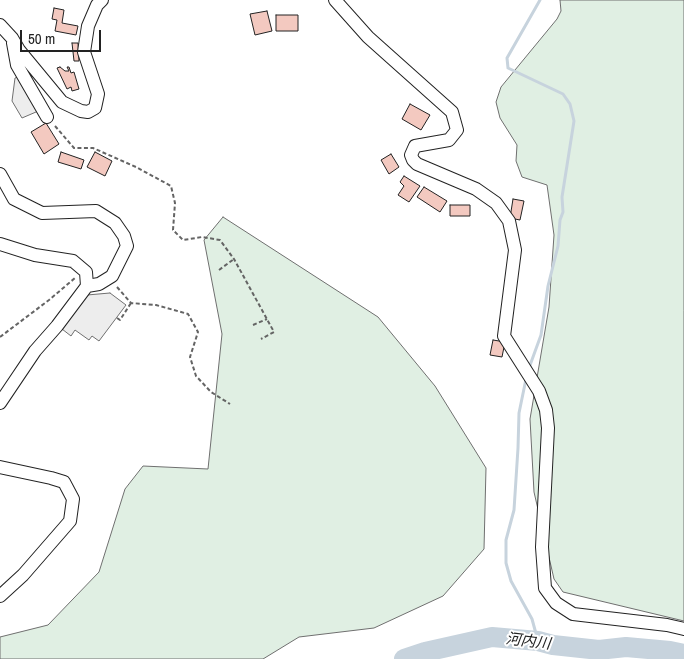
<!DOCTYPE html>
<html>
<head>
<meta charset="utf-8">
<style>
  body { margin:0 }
  #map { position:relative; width:684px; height:659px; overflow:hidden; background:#fff; font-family:"Archivo Narrow",sans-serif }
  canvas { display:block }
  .scale { position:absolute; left:20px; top:30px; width:81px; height:22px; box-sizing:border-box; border:2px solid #222; border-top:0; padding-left:6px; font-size:15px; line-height:18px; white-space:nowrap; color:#222; -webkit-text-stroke:4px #fff; paint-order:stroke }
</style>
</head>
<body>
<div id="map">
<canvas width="684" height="659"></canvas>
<div class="scale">50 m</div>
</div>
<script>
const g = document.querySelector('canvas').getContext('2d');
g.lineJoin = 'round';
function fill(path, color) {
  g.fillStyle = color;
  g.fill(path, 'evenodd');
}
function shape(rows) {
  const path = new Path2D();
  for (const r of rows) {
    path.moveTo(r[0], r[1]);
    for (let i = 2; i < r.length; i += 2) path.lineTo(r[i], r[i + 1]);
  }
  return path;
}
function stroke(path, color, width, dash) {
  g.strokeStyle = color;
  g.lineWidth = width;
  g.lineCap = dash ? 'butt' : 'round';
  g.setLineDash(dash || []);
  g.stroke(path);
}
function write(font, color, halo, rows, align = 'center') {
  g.font = font + ' "Archivo Narrow","Noto Sans JP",sans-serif';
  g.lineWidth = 4;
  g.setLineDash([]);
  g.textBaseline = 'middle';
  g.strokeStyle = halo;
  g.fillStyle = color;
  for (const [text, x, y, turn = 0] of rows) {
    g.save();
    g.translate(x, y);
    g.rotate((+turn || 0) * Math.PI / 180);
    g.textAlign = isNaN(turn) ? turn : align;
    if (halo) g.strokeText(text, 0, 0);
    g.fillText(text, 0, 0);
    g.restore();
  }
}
const green = shape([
  [560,0,684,0,684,621,563,592,554,579,534,492,530,419,549,307,554,235,547,185,522,177,516,161,517,145,500,118,496,102,501,87,557,19,561,11,560,0],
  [223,217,378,317,435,386,486,468,484,549,443,596,374,628,299,637,263,659,0,659,0,637,48,625,99,572,125,489,143,466,208,469,222,334,204,240,223,217]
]);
const parking = shape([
  [20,76,43,109,22,118,12,101,15,78,20,76],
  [110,293,126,305,99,341,92,336,89,340,75,330,71,336,62,329,87,295,110,293]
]);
const stream = shape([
  [529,368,541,335,548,286,558,246,560,220,563,212,562,197,574,121,570,104,563,94,508,68,507,58,540,0],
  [526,379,519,413,518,448,514,510,506,540,506,563,511,581,532,619,538,641]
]);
const river = shape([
  [404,659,425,652,492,637,538,641,553,645,599,650,626,647,670,651,684,654]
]);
const building = shape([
  [54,8,64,10,62,23,78,26,76,35,55,31,57,20,52,19,54,8],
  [267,11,272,31,255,35,250,14,267,11],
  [276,15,298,15,298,31,276,31,276,15],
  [72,43,78,43,79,61,74,61,72,43],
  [60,67,65,71,69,71,67,67,69,67,71,73,74,72,79,89,72,91,71,87,67,89,57,68,60,67],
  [410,104,430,115,421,130,402,119,410,104],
  [46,123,59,144,44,154,31,132,46,123],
  [61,152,84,160,81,169,58,162,61,152],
  [95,152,112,161,105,176,87,167,95,152],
  [391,154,399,167,389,174,381,160,391,154],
  [404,176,420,186,409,202,398,195,404,186,400,182,404,176],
  [424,187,447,201,440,212,417,197,424,187],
  [513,199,524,201,520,220,510,218,513,199],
  [450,205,470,205,470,216,450,216,450,205],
  [493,340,505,342,502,357,490,355,493,340]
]);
const path = shape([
  [55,126,74,148,93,148,136,167,171,186,175,203,173,230,183,240,202,237,220,240,234,259,274,332,261,339],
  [219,270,234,259],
  [117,287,131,303,156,305,188,314,198,332,190,357,196,376,211,392,230,404],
  [117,318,120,320,131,303],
  [253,325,267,319],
  [0,337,49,300,75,278]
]);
const minor = shape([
  [335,0,368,37,452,112,457,130,449,140,415,146,411,155,413,160,417,164,476,189,496,203,509,221,515,250,504,336,539,391,546,410,548,428,542,547,545,588,556,603,573,614,667,625,684,629],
  [0,25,12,38,19,50,62,102,81,111,88,112,95,108,98,94,84,52,88,26,97,5,102,0],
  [13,43,17,65,47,117],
  [0,174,14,199,42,213,96,211,115,223,124,236,127,246,112,276,99,284,87,286],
  [0,244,35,255,73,261,86,272,87,286,57,326,35,351,0,403],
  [0,467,51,478,64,482,73,499,70,521,23,575,0,596]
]);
const waterNames = [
  ["河内川",528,642,7]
];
fill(green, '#e0efe3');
stroke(green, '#6f6f6f', 1);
fill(parking, '#ededed');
stroke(parking, '#6f6f6f', 1);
stroke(stream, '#c7d3dd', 3);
stroke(river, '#c7d3dd', 20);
fill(building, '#f3c9c0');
stroke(building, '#222', 1);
stroke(minor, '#222', 14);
stroke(path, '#646464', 2, [4, 2.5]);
stroke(minor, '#fff', 12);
write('italic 15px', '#222', '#fff', waterNames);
</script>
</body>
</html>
